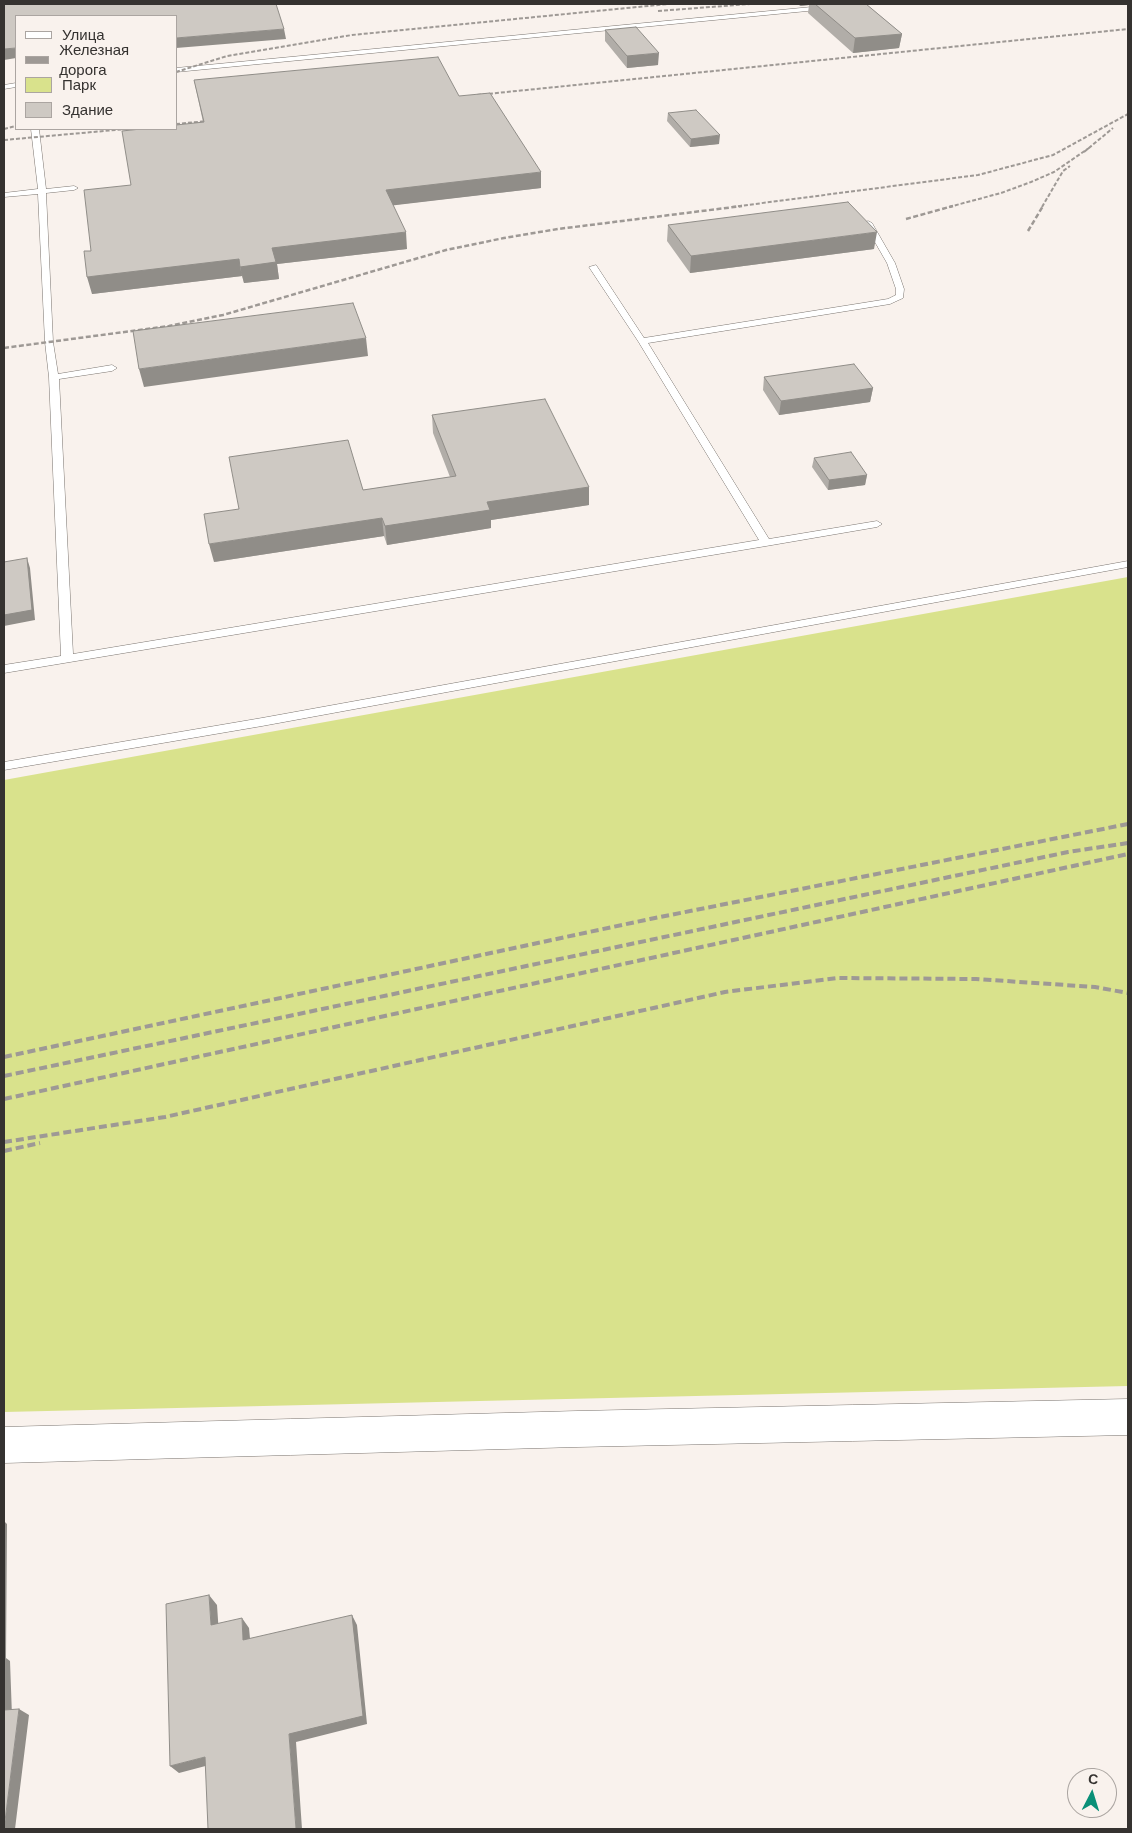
<!DOCTYPE html>
<html>
<head>
<meta charset="utf-8">
<style>
  body { margin:0 }
  #map { position:relative; width:1132px; height:1833px; overflow:hidden; background:#f9f2ed; font-family:"DM Sans",sans-serif }
  canvas { display:block }
  .frame { position:absolute; inset:0; border:5px solid #353230; pointer-events:none }
  .legend { position:absolute; left:15px; top:15px; width:162px; height:115px; box-sizing:border-box; background:#f9f2ed; border:1px solid #aba5a1; margin:0; padding:6px 9px; list-style:none; font-size:15px; color:#353230 }
  .legend li { display:flex; align-items:center; gap:10px; height:25px }
  .legend b { width:25px; border:1px solid #aba5a1 }
  .north { position:absolute; left:1067px; top:1768px; width:50px; height:50px; box-sizing:border-box; background:#f9f2ed; border:1px solid #aba5a1; border-radius:50%; rotate:5deg; font-size:14px; font-weight:700; line-height:20px; text-align:center; color:#353230 }
  .north::after { content:''; display:block; margin:auto; width:18px; height:22px; background:#0a9078; clip-path:polygon(50% 0,100% 100%,50% 72%,0 100%) }
</style>
</head>
<body>
<div id="map">
<canvas width="1132" height="1833"></canvas>
<div class="frame"></div>
<ul class="legend">
<li><b style="height:6px;background:#fff"></b>Улица</li>
<li><b style="height:6px;background:#9e9995"></b>Железная дорога</li>
<li><b style="height:14px;background:#d9e28c"></b>Парк</li>
<li><b style="height:14px;background:#cec9c3"></b>Здание</li>
</ul>
<div class="north">С</div>
</div>
<script>
const g = document.querySelector('canvas').getContext('2d');
g.lineJoin = 'round';
function fill(path, color) {
  g.fillStyle = color;
  g.fill(path, 'evenodd');
}
function shape(rows) {
  const path = new Path2D();
  for (const r of rows) {
    path.moveTo(r[0], r[1]);
    for (let i = 2; i < r.length; i += 2) path.lineTo(r[i], r[i + 1]);
  }
  return path;
}
function stroke(path, color, width, dash) {
  g.strokeStyle = color;
  g.lineWidth = width;
  g.lineCap = dash ? 'butt' : 'round';
  g.setLineDash(dash || []);
  g.stroke(path);
}
const green = shape([
  [1128,577,1128,1386,4,1412,4,780]
]);
const service = shape([
  [843,4,862,4,859,6,176,72,176,68,843,4],
  [16,83,16,87,4,89,4,85,16,83],
  [31,129,39,129,46,189,74,186,78,188,74,190,46,193,53,342,58,374,112,365,117,368,112,371,59,379,73,654,759,540,638,341,589,267,596,265,644,338,888,299,896,295,896,289,887,263,864,223,868,221,872,223,895,263,904,289,903,298,890,304,648,343,769,539,877,521,882,524,877,527,766,546,4,673,4,665,61,656,49,377,45,342,38,194,4,197,4,193,38,189,31,129],
  [1128,561,1128,567,262,726,4,770,4,762,262,718,1128,561]
]);
const minor = shape([
  [1128,1399,1128,1435,577,1447,4,1463,4,1427,577,1411,1128,1399]
]);
const railFar2 = shape([
  [658,11,750,4],
  [176,72,227,56,352,35,668,4],
  [477,95,1128,29],
  [176,124,218,120],
  [4,129,16,126],
  [4,140,126,129],
  [1084,152,1113,128],
  [732,207,978,175,1053,155,1128,114],
  [949,207,1001,193,1031,182,1054,172,1089,148],
  [1042,207,1063,171,1070,166]
]);
const railFar1 = shape([
  [906,219,953,206],
  [1028,231,1043,206],
  [4,348,169,326,223,315,446,250,504,238,558,229,742,206]
]);
const rail = shape([
  [4,1057,650,919,1128,824],
  [4,1076,1068,852,1128,843],
  [4,1099,1128,854],
  [4,1142,165,1117,725,992,837,978,976,979,1095,987,1128,993],
  [4,1151,40,1143]
]);
const wall = shape([
  [798,4,866,4,902,34,899,48,853,53,808,13,809,5,800,6],
  [605,30,658,65,627,68,605,41],
  [194,80,459,96,541,188,393,205,407,249,277,264,279,279,244,283,242,276,92,294,91,251,131,185,203,122],
  [668,113,719,144,690,147,667,121],
  [668,225,874,249,690,273,667,241],
  [764,377,873,388,870,402,779,415,763,390],
  [432,415,589,487,589,505,491,520,491,528,387,545,384,536,214,562,363,490,450,477,433,433],
  [814,458,867,475,865,485,828,490,812,467]
]);
const shadedWall = shape([
  [801,4,809,4,809,5,800,6],
  [284,29,286,39,176,48,176,38],
  [902,34,899,48,853,53,855,38],
  [16,48,16,58,4,60,4,49],
  [659,53,658,65,627,68,627,56],
  [720,135,719,144,690,147,691,139],
  [541,172,541,188,388,206,386,190],
  [406,232,407,249,277,264,279,279,244,283,240,267,272,248],
  [877,232,874,249,690,273,691,256],
  [239,259,242,276,92,294,87,277],
  [366,338,368,356,144,387,139,369],
  [873,388,870,402,779,415,781,401],
  [867,475,865,485,828,490,829,480],
  [589,487,589,505,491,520,491,528,387,545,385,526,487,502],
  [382,518,384,536,214,562,209,544],
  [27,558,30,568,35,620,4,626,4,615],
  [4,1521,7,1524,6,1658,10,1661,12,1716,4,1711],
  [209,1595,217,1605,219,1635,211,1625],
  [352,1615,357,1625,367,1724,296,1742,302,1829,296,1829,289,1734],
  [242,1618,249,1628,251,1649,243,1640],
  [19,1709,29,1715,15,1829,4,1829],
  [205,1757,213,1764,179,1773,170,1766]
]);
const building = shape([
  [4,4,276,4,284,29,176,38,176,16,16,16,16,48,4,49,4,4],
  [815,4,866,4,902,34,855,38,815,4],
  [636,27,659,53,627,56,605,30,636,27],
  [438,57,459,96,490,93,541,172,386,190,406,232,272,248,276,262,240,267,239,259,87,277,84,251,91,251,84,190,131,185,122,131,141,129,176,129,176,125,204,122,194,80,438,57],
  [696,110,720,135,691,139,668,113,696,110],
  [848,202,877,232,691,256,668,225,848,202],
  [353,303,366,338,139,369,133,331,353,303],
  [854,364,873,388,781,401,764,377,854,364],
  [545,399,589,487,487,502,490,510,385,526,382,518,209,544,204,514,239,509,229,457,348,440,363,490,456,476,432,415,545,399],
  [851,452,867,475,829,480,814,458,851,452],
  [27,558,32,610,4,615,4,562,27,558],
  [209,1595,211,1625,242,1618,243,1640,352,1615,363,1716,289,1734,296,1829,208,1829,205,1757,170,1766,166,1604,209,1595],
  [19,1709,4,1829,4,1710,19,1709]
]);
fill(green, '#d9e28c');
stroke(service, '#7b7570', 1);
stroke(minor, '#7b7570', 1);
fill(service, '#fff');
fill(minor, '#fff');
stroke(railFar2, '#9e9995', 2, [4, 2]);
stroke(railFar1, '#9e9995', 2.5, [5, 2.5]);
stroke(rail, '#9e9995', 4, [8, 4]);
fill(wall, '#b1ada8');
fill(shadedWall, '#908d88');
fill(building, '#cec9c3');
stroke(building, '#908d88', 1);
</script>
</body>
</html>
